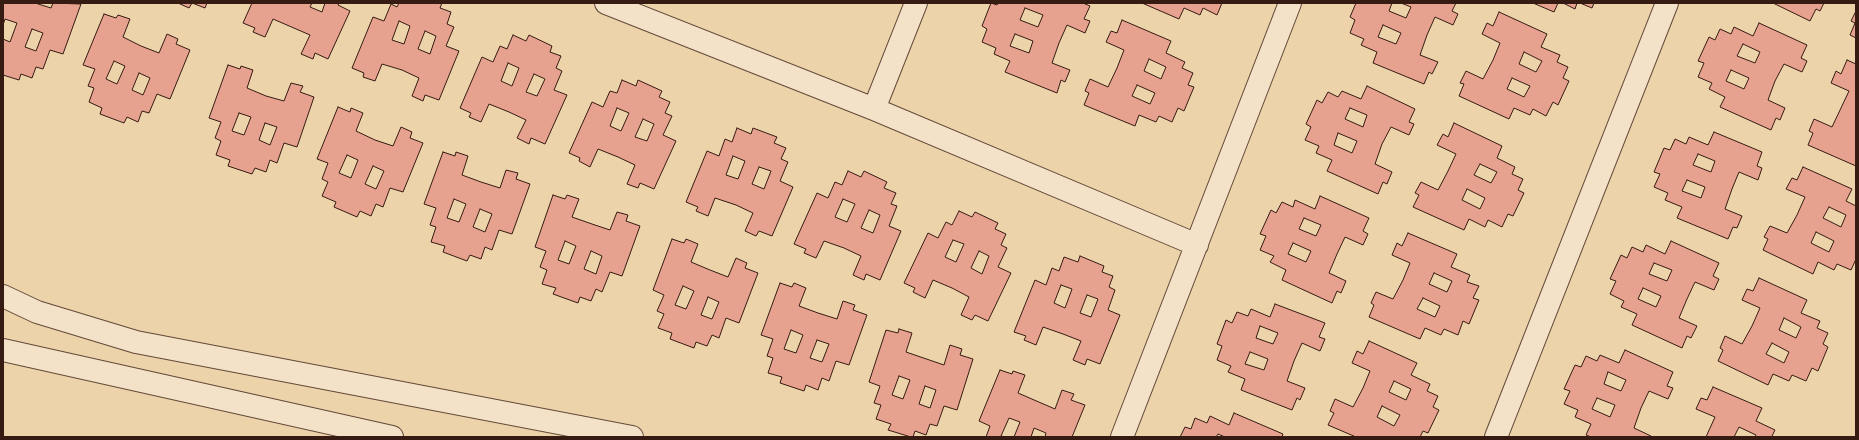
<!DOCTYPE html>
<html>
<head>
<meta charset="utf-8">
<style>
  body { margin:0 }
  #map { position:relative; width:1859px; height:440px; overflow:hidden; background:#ecd3aa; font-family:"EB Garamond",serif }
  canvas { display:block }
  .frame { position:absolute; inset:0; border:4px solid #351b12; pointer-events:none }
</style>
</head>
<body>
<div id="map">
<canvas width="1859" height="440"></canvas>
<div class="frame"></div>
</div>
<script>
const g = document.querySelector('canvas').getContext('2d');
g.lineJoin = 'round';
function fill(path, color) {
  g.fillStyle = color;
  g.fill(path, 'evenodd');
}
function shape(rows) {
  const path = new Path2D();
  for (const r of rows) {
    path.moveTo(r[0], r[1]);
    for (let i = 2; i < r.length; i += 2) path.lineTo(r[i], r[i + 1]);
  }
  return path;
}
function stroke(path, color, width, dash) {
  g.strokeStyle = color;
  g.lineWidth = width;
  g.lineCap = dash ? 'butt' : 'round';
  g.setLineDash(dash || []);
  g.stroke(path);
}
const building = shape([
  [3,3,35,3,51,8,53,3,81,4,63,54,50,50,43,69,36,67,32,78,21,74,19,80,3,75,3,39,10,42,17,23,5,19,3,25,3,3],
  [32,29,43,33,36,51,25,47,32,29],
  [178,3,192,3,189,8,178,3],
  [192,3,207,3,205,8,192,3],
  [252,3,312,3,310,7,322,12,325,3,339,3,338,5,350,11,328,59,315,53,313,59,301,54,310,35,273,19,265,37,253,32,255,28,243,23,252,3],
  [399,3,442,3,440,8,451,12,447,24,454,27,446,46,459,51,439,100,425,95,423,101,412,96,419,78,402,70,382,64,375,81,363,77,364,73,352,68,373,17,384,21,391,4,397,7,399,3],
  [399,21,410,26,404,44,392,40,399,21],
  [425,31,436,36,430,54,418,49,425,31],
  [991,3,997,5,998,3,1083,3,1090,6,1084,19,1090,21,1085,33,1067,25,1059,43,1052,63,1070,70,1065,82,1061,80,1057,93,1005,72,1010,61,994,54,996,48,982,42,987,29,982,26,991,3],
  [1025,8,1043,15,1038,27,1020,20,1025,8],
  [1015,34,1033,41,1029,53,1010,46,1015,34],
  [1142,3,1222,3,1217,15,1203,8,1200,15,1184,8,1179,19,1142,3],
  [1356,3,1392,3,1389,11,1406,18,1411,7,1401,3,1456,3,1452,11,1458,14,1453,25,1435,17,1427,35,1420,55,1438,62,1432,74,1429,72,1424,84,1373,63,1377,52,1361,45,1364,39,1350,33,1355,20,1350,17,1356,3],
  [1383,25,1401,33,1396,44,1378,37,1383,25],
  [1533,3,1558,3,1554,12,1533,3],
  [1563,3,1577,3,1575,9,1563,3],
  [1580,3,1594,3,1592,8,1580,3],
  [1773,3,1824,3,1820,11,1816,9,1810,21,1773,3],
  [1856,11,1856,38,1850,35,1855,23,1851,21,1856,11],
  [1499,12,1547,34,1541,47,1560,55,1557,62,1568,67,1563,78,1569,81,1558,105,1553,102,1546,116,1533,109,1530,115,1514,108,1509,119,1459,96,1464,84,1460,83,1466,71,1483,79,1493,60,1500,43,1482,34,1487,23,1493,26,1499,12],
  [1524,52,1542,61,1536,72,1519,64,1524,52],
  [1512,78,1530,86,1524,97,1507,89,1512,78],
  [104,14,116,18,118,15,130,19,123,37,141,46,159,53,167,34,178,39,176,44,190,50,170,99,157,94,149,113,142,111,138,122,127,117,124,123,100,114,102,108,89,102,94,88,88,86,95,69,83,65,104,14],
  [114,61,125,66,117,84,106,79,114,61],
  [139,73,150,78,143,95,132,90,139,73],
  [1122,20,1171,41,1166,53,1185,62,1182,68,1193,73,1188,85,1194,87,1184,111,1178,108,1172,122,1159,116,1156,122,1139,115,1135,126,1084,105,1089,93,1085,91,1090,79,1108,87,1117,68,1124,50,1106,42,1111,31,1117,33,1122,20],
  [1149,59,1166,67,1161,79,1144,71,1149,59],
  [1137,85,1155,93,1150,104,1132,96,1137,85],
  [1759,23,1807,45,1801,58,1807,61,1802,72,1784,64,1775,81,1768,100,1785,108,1780,120,1776,118,1771,130,1720,107,1725,97,1709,89,1712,83,1698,77,1704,63,1698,61,1709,37,1715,40,1720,29,1731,34,1734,27,1753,36,1759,23],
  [1743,44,1760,52,1755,63,1737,56,1743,44],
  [1731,70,1749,78,1744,89,1726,81,1731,70],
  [513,35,526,41,529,35,552,46,550,52,561,56,556,68,562,71,554,90,567,95,545,144,531,138,529,144,517,138,526,120,509,112,489,104,481,122,469,117,471,113,460,108,482,57,493,62,500,46,507,49,513,35],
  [508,63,519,68,512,86,501,81,508,63],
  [534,74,545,79,537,96,526,92,534,74],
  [1847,60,1856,64,1856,166,1808,145,1813,133,1809,131,1814,119,1832,127,1841,108,1849,91,1831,83,1836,71,1841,74,1847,60],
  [228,65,240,69,241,66,253,70,247,88,266,96,284,101,291,83,303,86,300,92,314,97,297,147,284,143,277,163,270,160,266,172,255,168,252,174,228,166,230,160,216,155,221,141,215,138,221,122,209,118,228,65],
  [239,113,251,117,244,135,232,131,239,113],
  [265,123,277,127,270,145,259,140,265,123],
  [622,80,636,86,638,80,662,91,659,97,670,102,665,113,672,116,663,135,676,141,654,189,640,183,638,188,627,184,635,165,618,157,598,149,590,167,579,161,580,158,569,153,592,102,603,107,610,91,617,93,622,80],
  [617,108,629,113,621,131,610,126,617,108],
  [643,119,654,124,647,141,635,137,643,119],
  [1367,86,1415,109,1409,122,1414,124,1409,135,1391,127,1382,144,1375,164,1392,172,1387,184,1383,182,1378,194,1327,171,1332,160,1316,153,1319,146,1305,140,1311,127,1306,124,1317,100,1322,103,1328,92,1338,97,1342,91,1361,99,1367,86],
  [1350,108,1367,115,1363,127,1345,119,1350,108],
  [1338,133,1357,141,1352,153,1334,145,1338,133],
  [338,107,350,112,351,108,363,113,356,131,375,140,393,146,401,127,412,132,410,138,423,143,403,192,390,188,383,207,376,204,371,216,360,211,357,217,334,207,336,202,322,196,328,182,322,179,328,163,317,159,338,107],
  [347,155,358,160,351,178,339,173,347,155],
  [373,166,384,171,376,189,365,184,373,166],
  [1454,123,1502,146,1497,158,1515,167,1512,174,1523,179,1518,190,1524,193,1513,216,1508,214,1502,227,1488,220,1485,227,1469,219,1464,230,1413,207,1419,195,1415,193,1421,182,1438,190,1448,171,1456,154,1437,145,1443,134,1448,137,1454,123],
  [1480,164,1497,172,1491,183,1474,175,1480,164],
  [1467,189,1485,198,1480,209,1462,200,1467,189],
  [737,128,751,134,753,128,777,137,774,143,786,148,781,159,788,162,780,181,793,187,772,236,759,231,756,236,745,231,753,213,736,205,715,198,708,216,696,211,698,207,686,202,707,151,719,156,725,139,732,142,737,128],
  [733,156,745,161,738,179,726,175,733,156],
  [759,167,771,171,764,189,752,184,759,167],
  [1714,132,1762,152,1757,166,1762,168,1758,180,1739,172,1732,189,1725,209,1742,216,1737,228,1733,227,1728,239,1677,218,1682,207,1665,200,1668,193,1654,187,1660,174,1654,172,1664,148,1670,150,1675,139,1686,144,1689,137,1708,145,1714,132],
  [1698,154,1715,161,1711,172,1693,165,1698,154],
  [1687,180,1705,187,1701,198,1682,191,1687,180],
  [443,152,455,156,456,152,468,156,462,175,481,182,500,188,506,170,518,173,516,179,530,184,512,234,499,230,492,250,485,247,481,259,470,255,467,261,443,252,445,246,431,242,436,227,430,225,436,208,424,204,443,152],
  [454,199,466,204,459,222,447,218,454,199],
  [480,209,492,214,485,232,473,227,480,209],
  [1803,167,1852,189,1846,201,1856,206,1856,259,1851,270,1837,264,1834,270,1818,262,1813,274,1763,250,1768,239,1764,237,1770,226,1787,233,1797,215,1805,197,1786,189,1792,178,1797,180,1803,167],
  [1829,207,1846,215,1841,227,1823,218,1829,207],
  [1816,232,1834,241,1829,252,1811,243,1816,232],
  [848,171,861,177,864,171,887,182,884,188,896,193,891,204,897,206,889,226,901,231,880,280,866,274,864,280,853,275,861,256,844,248,824,241,816,258,804,253,806,249,794,244,817,193,828,198,835,182,842,185,848,171],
  [843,199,855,204,847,222,835,217,843,199],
  [869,210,880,215,873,233,861,228,869,210],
  [553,195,565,199,567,195,579,199,572,217,592,224,610,230,617,212,628,215,626,221,640,226,622,276,610,272,602,292,596,289,591,301,580,297,578,303,553,294,556,288,542,284,547,270,540,267,546,251,535,247,553,195],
  [565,241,576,246,569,264,558,260,565,241],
  [591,251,602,256,596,274,584,269,591,251],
  [1320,196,1369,218,1363,231,1368,234,1363,245,1345,237,1337,254,1329,273,1346,281,1341,293,1337,291,1332,303,1282,280,1286,270,1270,262,1274,256,1260,250,1266,236,1260,234,1271,210,1276,213,1282,202,1293,207,1295,200,1315,209,1320,196],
  [1304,218,1321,225,1316,236,1299,229,1304,218],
  [1293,243,1311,251,1306,262,1288,254,1293,243],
  [959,211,972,217,975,212,998,223,995,229,1006,234,1001,245,1007,248,998,267,1011,273,988,321,975,315,972,320,961,315,969,297,952,288,933,280,925,298,913,292,915,288,904,283,928,233,938,238,946,222,952,225,959,211],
  [953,240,964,244,956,262,945,257,953,240],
  [979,251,989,256,982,274,971,268,979,251],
  [1408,233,1457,254,1451,267,1470,275,1467,282,1479,286,1473,298,1479,300,1469,324,1463,321,1458,335,1444,329,1441,335,1425,328,1420,339,1369,317,1374,305,1371,303,1376,292,1393,299,1403,280,1410,263,1392,255,1397,243,1402,246,1408,233],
  [1434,273,1452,281,1447,292,1429,284,1434,273],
  [1423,298,1440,306,1435,317,1417,309,1423,298],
  [672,239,684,243,686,239,698,244,691,262,710,270,728,277,736,258,747,263,745,268,758,273,739,323,726,318,719,338,712,335,707,346,696,342,694,348,670,339,672,333,658,328,664,314,657,311,664,295,653,290,672,239],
  [683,286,694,291,686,309,675,305,683,286],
  [708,297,719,302,712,319,701,315,708,297],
  [1671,241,1719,263,1713,276,1719,279,1714,290,1695,282,1687,299,1679,318,1697,326,1691,338,1687,336,1682,348,1632,325,1637,314,1621,307,1624,301,1610,294,1616,281,1610,279,1621,255,1627,258,1632,247,1643,252,1646,245,1665,254,1671,241],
  [1654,263,1672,270,1667,281,1649,274,1654,263],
  [1643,288,1661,296,1656,307,1638,299,1643,288],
  [1080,256,1104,266,1102,272,1113,276,1109,287,1115,290,1108,310,1120,315,1100,364,1087,359,1085,365,1073,360,1081,341,1063,334,1043,327,1036,345,1024,340,1026,336,1014,332,1035,280,1046,285,1052,268,1059,271,1064,257,1078,262,1080,256],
  [1061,285,1072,289,1065,308,1054,303,1061,285],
  [1087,295,1098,299,1091,317,1080,313,1087,295],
  [1759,278,1807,300,1801,313,1820,321,1817,328,1828,333,1823,344,1828,347,1818,371,1812,368,1806,381,1792,375,1789,381,1773,374,1768,385,1718,361,1723,350,1720,348,1725,336,1742,344,1752,326,1760,308,1742,300,1747,289,1753,291,1759,278],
  [1784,318,1801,327,1796,338,1779,330,1784,318],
  [1772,343,1789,352,1784,363,1766,354,1772,343],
  [780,283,792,287,794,283,806,288,799,306,818,313,837,319,843,301,855,305,853,310,867,315,849,365,836,361,829,381,822,378,818,390,806,385,804,391,780,383,782,377,768,373,773,358,767,356,773,339,761,335,780,283],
  [791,330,803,335,796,353,784,349,791,330],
  [817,340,829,344,822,362,810,358,817,340],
  [1275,304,1325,323,1319,337,1325,339,1320,351,1302,343,1294,361,1287,381,1305,388,1300,400,1297,398,1292,410,1241,390,1245,379,1228,372,1231,366,1217,360,1222,346,1217,344,1226,320,1232,323,1237,312,1248,316,1251,309,1270,317,1275,304],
  [1260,326,1278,333,1273,344,1256,338,1260,326],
  [1250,352,1268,359,1264,370,1245,364,1250,352],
  [899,329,912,333,906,352,944,365,950,345,962,349,960,355,973,359,957,410,944,406,937,426,930,424,926,435,915,431,913,437,911,437,888,430,891,424,876,419,881,405,874,403,880,386,869,382,886,330,898,333,899,329],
  [899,376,910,380,903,399,892,395,899,376],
  [925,386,936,390,930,408,919,404,925,386],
  [1369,341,1417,363,1411,375,1430,384,1427,391,1438,396,1433,407,1439,410,1428,433,1423,431,1420,437,1356,437,1328,425,1334,413,1330,411,1335,399,1353,407,1363,388,1370,371,1352,363,1357,351,1363,354,1369,341],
  [1394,381,1411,389,1406,400,1389,392,1394,381],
  [1382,406,1400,415,1394,426,1377,417,1382,406],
  [1625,350,1673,372,1667,386,1673,388,1668,399,1649,391,1641,408,1634,428,1651,436,1651,437,1591,437,1586,435,1591,424,1575,417,1578,410,1564,404,1570,391,1564,389,1575,365,1581,367,1586,356,1597,361,1600,355,1619,363,1625,350],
  [1608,372,1626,380,1621,391,1604,384,1608,372],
  [1597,398,1615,405,1610,417,1592,409,1597,398],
  [1000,370,1012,374,1013,371,1025,375,1018,393,1055,409,1062,390,1074,394,1071,400,1085,405,1072,437,1045,437,1046,433,1034,428,1031,437,1014,437,1020,422,1009,418,1001,436,1005,437,986,437,990,426,979,421,1000,370],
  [1713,387,1762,408,1756,421,1775,430,1772,436,1773,437,1755,437,1756,435,1739,427,1734,437,1706,437,1715,417,1696,409,1701,398,1707,400,1713,387],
  [1234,413,1283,434,1282,437,1225,437,1218,434,1216,437,1180,437,1185,427,1191,429,1195,418,1207,423,1210,416,1229,425,1234,413]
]);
const minor = shape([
  [606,3,874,109,1197,245],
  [874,109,916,3],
  [3,296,37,312,136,342,632,437],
  [3,350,392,437],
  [1122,437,1290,3],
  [1496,437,1667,3]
]);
fill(building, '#e7a18f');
stroke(building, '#351b12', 1);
stroke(minor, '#634938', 24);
stroke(minor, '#f3e2c8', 22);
</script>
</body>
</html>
